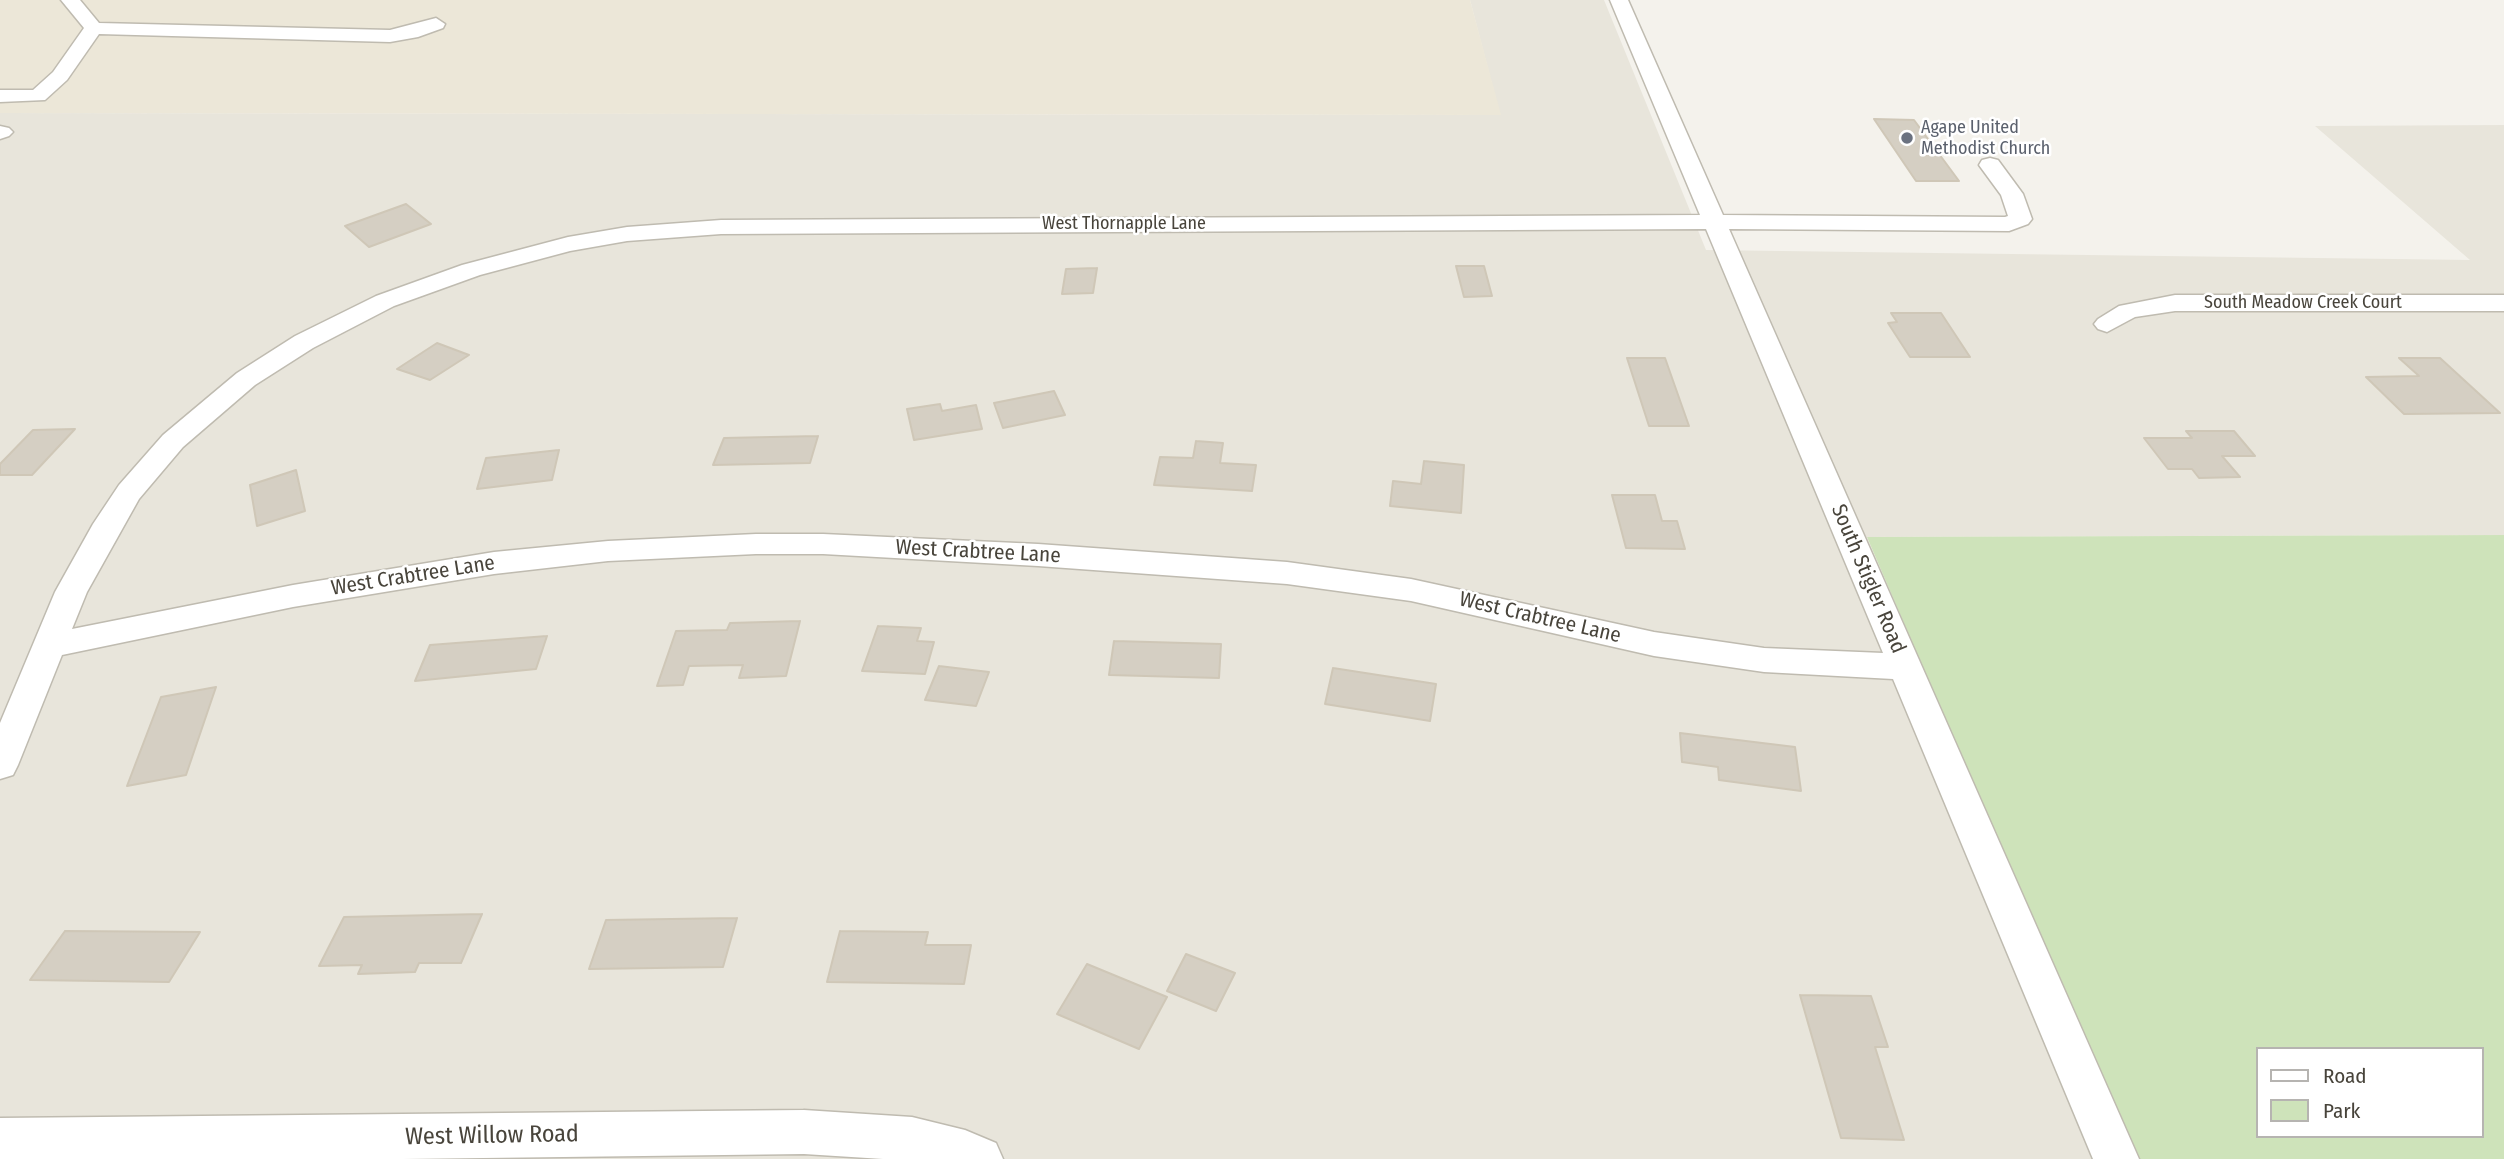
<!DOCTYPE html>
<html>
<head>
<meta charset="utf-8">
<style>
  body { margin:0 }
  #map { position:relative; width:2504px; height:1159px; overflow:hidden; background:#f4f2ec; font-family:"Fira Sans Condensed",sans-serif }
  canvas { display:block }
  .legend { position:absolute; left:2256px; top:1047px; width:228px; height:91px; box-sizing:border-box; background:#fff; border:2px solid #b6b4b1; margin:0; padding:9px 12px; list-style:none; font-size:21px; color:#48443b }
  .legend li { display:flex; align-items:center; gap:14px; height:35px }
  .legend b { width:35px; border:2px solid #b6b4b1 }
</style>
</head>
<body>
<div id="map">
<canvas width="2504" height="1159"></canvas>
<ul class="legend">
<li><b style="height:9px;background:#fff"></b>Road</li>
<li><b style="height:19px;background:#cee3ba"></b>Park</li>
</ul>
</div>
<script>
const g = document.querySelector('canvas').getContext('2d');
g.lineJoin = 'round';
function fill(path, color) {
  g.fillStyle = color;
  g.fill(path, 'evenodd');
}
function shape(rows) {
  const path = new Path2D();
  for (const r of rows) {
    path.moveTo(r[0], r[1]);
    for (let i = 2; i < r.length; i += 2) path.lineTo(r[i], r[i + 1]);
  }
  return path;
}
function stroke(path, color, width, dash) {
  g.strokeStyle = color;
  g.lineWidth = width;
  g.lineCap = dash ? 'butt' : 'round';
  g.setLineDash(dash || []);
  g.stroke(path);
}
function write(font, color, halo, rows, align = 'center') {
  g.font = font + ' "Fira Sans Condensed",sans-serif';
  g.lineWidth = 5;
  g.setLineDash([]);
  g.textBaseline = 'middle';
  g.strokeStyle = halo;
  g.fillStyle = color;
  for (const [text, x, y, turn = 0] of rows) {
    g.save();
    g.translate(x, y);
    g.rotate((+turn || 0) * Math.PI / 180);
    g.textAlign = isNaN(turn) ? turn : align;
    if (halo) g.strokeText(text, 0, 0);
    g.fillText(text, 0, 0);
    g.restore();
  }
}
const residential = shape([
  [1470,0,1604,0,1706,250,2470,260,2315,126,2504,125,2504,535,1867,537,2133,1159,0,1159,0,113,1500,115]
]);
const education = shape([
  [0,0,1470,0,1501,115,0,113]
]);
const green = shape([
  [2504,535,2504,1159,2133,1159,1867,537],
  [2257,1049,2481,1049,2481,1136,2257,1136]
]);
const building = shape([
  [1874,119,1914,120,1959,181,1916,181,1874,119],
  [406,204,431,224,369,247,345,226,406,204],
  [1456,266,1484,266,1492,296,1464,297,1456,266],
  [1097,268,1093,293,1062,294,1066,269,1097,268],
  [1891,313,1941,313,1970,357,1910,357,1888,323,1897,322,1891,313],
  [437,343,469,355,430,380,397,369,437,343],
  [1627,358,1665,358,1689,426,1649,426,1627,358],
  [2399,358,2440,358,2500,413,2404,414,2366,377,2419,376,2399,358],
  [1054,391,1065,415,1003,428,994,403,1054,391],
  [940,404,942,411,976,405,982,429,914,440,907,409,940,404],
  [75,429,32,475,0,475,0,464,33,430,75,429],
  [2186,431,2234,431,2255,456,2222,456,2240,477,2199,478,2192,469,2168,469,2144,438,2192,438,2186,431],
  [818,436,810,463,713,465,724,438,818,436],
  [1196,441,1223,443,1220,463,1256,465,1252,491,1154,485,1160,457,1193,458,1196,441],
  [559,450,552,480,477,489,486,458,559,450],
  [1424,461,1464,465,1461,513,1390,506,1393,481,1421,484,1424,461],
  [296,470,305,511,257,526,250,485,296,470],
  [1612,495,1655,495,1662,521,1677,521,1685,549,1626,548,1612,495],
  [800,621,786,676,739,678,743,665,689,666,683,685,657,686,676,631,727,630,730,623,800,621],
  [878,626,921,628,917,641,934,642,925,674,862,671,878,626],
  [547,636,536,669,415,681,430,645,547,636],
  [1114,641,1221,644,1219,678,1109,675,1114,641],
  [939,666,989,672,976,706,925,700,939,666],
  [1333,668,1436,684,1430,721,1325,704,1333,668],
  [216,687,186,775,127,786,161,697,216,687],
  [1680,733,1795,747,1801,791,1719,780,1718,767,1682,762,1680,733],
  [482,914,461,963,419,963,415,972,358,974,362,965,319,966,344,917,482,914],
  [737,918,723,967,589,969,606,920,737,918],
  [65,931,200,932,169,982,30,980,65,931],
  [840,931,928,932,925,945,971,945,964,984,827,982,840,931],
  [1186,954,1235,973,1216,1011,1167,991,1186,954],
  [1087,964,1167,997,1139,1049,1057,1014,1087,964],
  [1800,995,1871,996,1888,1047,1875,1047,1904,1140,1841,1138,1800,995]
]);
const minor = shape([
  [61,0,80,0,99,23,390,30,436,18,445,24,443,28,418,37,390,42,99,34,67,80,45,100,0,102,0,90,33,90,53,72,84,28,61,0],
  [1610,0,1628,0,1723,215,2005,217,2008,216,2001,195,1979,165,1982,160,1990,158,1998,160,2023,194,2032,219,2028,224,2009,231,1729,229,2139,1159,2093,1159,1893,679,1764,672,1654,656,1411,601,1287,584,1038,566,823,554,756,554,608,561,494,574,293,607,62,655,18,765,13,775,0,779,0,723,55,592,93,524,119,485,163,435,237,373,295,336,376,296,462,265,568,237,627,227,721,220,1700,215,1610,0],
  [1706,229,1883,653,1764,648,1654,632,1411,579,1287,562,1038,544,823,534,756,534,608,541,494,552,293,585,72,629,87,592,139,499,183,447,255,385,313,348,394,306,480,275,570,251,627,241,721,234,1706,229],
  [0,126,9,128,13,132,9,136,0,139,0,126],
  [2175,295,2504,295,2504,311,2175,311,2135,317,2107,332,2098,329,2094,324,2098,319,2119,306,2175,295],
  [804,1110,912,1117,965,1130,996,1143,1003,1159,883,1159,804,1154,403,1159,0,1159,0,1118,804,1110]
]);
const markers = [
  [1907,138,7,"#6b7280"]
];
const farWorshipnames = [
  ["Agape United",1921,128],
  ["Methodist Church",1921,149]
];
const farStreetnames = [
  ["West Thornapple Lane",1124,224],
  ["South Meadow Creek Court",2303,303]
];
const streetNames = [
  ["West Crabtree Lane",978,552,3],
  ["West Crabtree Lane",413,576,-9],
  ["South Stigler Road",1868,579,67],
  ["West Crabtree Lane",1540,618,13]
];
const nearStreetnames = [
  ["West Willow Road",492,1136,-1]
];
fill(residential, '#e8e5db');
fill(education, '#ece7d8');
fill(green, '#cee3ba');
fill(building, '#d5cfc3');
stroke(building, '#cfc7b7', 2);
stroke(minor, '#bfbbb0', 3);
fill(minor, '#fff');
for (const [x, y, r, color] of markers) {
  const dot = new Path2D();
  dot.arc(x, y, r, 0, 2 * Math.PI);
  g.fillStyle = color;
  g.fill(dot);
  stroke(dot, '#fff', 2.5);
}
write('18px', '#5b616d', '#fff', farWorshipnames, 'left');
write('18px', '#48443b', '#fff', farStreetnames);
write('21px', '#48443b', '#fff', streetNames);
write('24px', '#48443b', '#fff', nearStreetnames);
</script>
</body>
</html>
